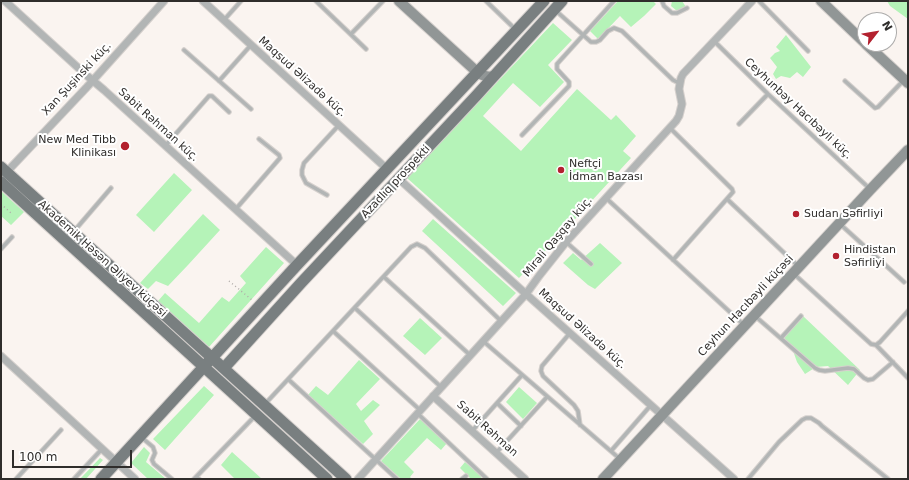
<!DOCTYPE html>
<html>
<head>
<meta charset="utf-8">
<style>
  body { margin:0 }
  #map { position:relative; width:909px; height:480px; overflow:hidden; background:#faf4f0; font-family:"DejaVu Sans",sans-serif }
  canvas { display:block }
  .frame { position:absolute; inset:0; border:2px solid #2f2d2b; pointer-events:none }
  .north { position:absolute; left:857px; top:12px; width:40px; height:40px; box-sizing:border-box; background:#fff; border:1px solid #acabaa; border-radius:50%; rotate:59deg; font-size:11px; font-weight:700; line-height:16px; text-align:center; color:#2f2d2b }
  .north::after { content:''; display:block; margin:auto; width:14px; height:18px; background:#b3212f; clip-path:polygon(50% 0,100% 100%,50% 72%,0 100%) }
  .scale { position:absolute; left:12px; top:450px; width:120px; height:18px; box-sizing:border-box; border:2px solid #2f2d2b; border-top:0; padding-left:5px; font-size:12px; line-height:14px; white-space:nowrap; color:#2f2d2b; -webkit-text-stroke:3px #fff; paint-order:stroke }
</style>
</head>
<body>
<div id="map">
<canvas width="909" height="480"></canvas>
<div class="frame"></div>
<div class="north">N</div>
<div class="scale">100 m</div>
</div>
<script>
const g = document.querySelector('canvas').getContext('2d');
g.lineJoin = 'round';
function fill(path, color) {
  g.fillStyle = color;
  g.fill(path, 'evenodd');
}
function shape(rows) {
  const path = new Path2D();
  for (const r of rows) {
    path.moveTo(r[0], r[1]);
    for (let i = 2; i < r.length; i += 2) path.lineTo(r[i], r[i + 1]);
  }
  return path;
}
function stroke(path, color, width, dash) {
  g.strokeStyle = color;
  g.lineWidth = width;
  g.lineCap = dash ? 'butt' : 'round';
  g.setLineDash(dash || []);
  g.stroke(path);
}
function write(font, color, halo, rows, align = 'center') {
  g.font = font + ' "DejaVu Sans",sans-serif';
  g.lineWidth = 4;
  g.setLineDash([]);
  g.textBaseline = 'middle';
  g.strokeStyle = halo;
  g.fillStyle = color;
  for (const [text, x, y, turn = 0] of rows) {
    g.save();
    g.translate(x, y);
    g.rotate((+turn || 0) * Math.PI / 180);
    g.textAlign = isNaN(turn) ? turn : align;
    if (halo) g.strokeText(text, 0, 0);
    g.fillText(text, 0, 0);
    g.restore();
  }
}
const green = shape([
  [618,1,653,1,656,4,644,16,631,27,620,16,598,39,590,31],
  [672,1,682,1,686,7,677,11,671,6],
  [887,1,908,1,908,19,890,6],
  [553,23,572,40,548,65,564,82,540,107,513,83,483,116,521,151,577,89,611,120,616,115,636,136,623,151,631,158,555,241,519,278,407,178],
  [786,35,811,67,803,77,797,72,790,78,781,76,776,79,773,74,777,67,770,58,775,53,780,51,776,47],
  [174,173,192,190,154,232,136,215],
  [1,191,24,212,11,225,1,216],
  [203,214,220,230,188,265,168,286,156,281,148,289,140,283],
  [433,219,516,293,503,306,422,231],
  [600,243,622,263,595,289,588,285,563,263,573,253,581,260],
  [266,247,284,263,209,347,158,301,165,293,199,323,222,297,229,302,246,283,240,276],
  [803,316,860,370,848,385,828,366,816,367,805,374,797,362,792,348,784,338],
  [420,318,442,338,425,355,403,336],
  [359,360,380,379,356,404,361,411,373,400,380,405,364,421,373,434,363,444,308,395,316,386,328,395],
  [204,386,214,395,165,450,153,439],
  [519,387,537,403,523,419,506,402],
  [421,418,447,443,441,450,427,438,404,462,414,472,410,477,412,479,401,479,381,461],
  [144,447,150,453,146,462,166,479,148,479,131,463],
  [232,452,262,479,234,479,234,478,221,465],
  [100,458,103,460,86,479,80,479],
  [465,462,482,476,480,479,471,479,460,468]
]);
const path = shape([
  [1,204,11,213],
  [229,281,252,300]
]);
const lane = shape([
  [316,1,366,49],
  [486,1,515,29],
  [662,1,664,6,672,13,677,13,687,8],
  [759,1,808,51],
  [555,10,591,42,596,42,600,40,608,31,614,28,622,31,673,80,679,83],
  [224,20,241,1],
  [351,34,383,1],
  [714,41,768,94,870,189],
  [184,50,251,109],
  [219,81,251,45],
  [845,81,875,108,878,107,903,81],
  [739,124,768,94],
  [670,128,732,189,733,192,673,260],
  [522,135,569,86,569,82,557,69,557,64,614,1],
  [166,145,209,96,212,96,229,112],
  [327,195,306,183,302,175,302,170,304,163,339,125],
  [606,198,744,325],
  [727,199,798,266],
  [235,210,280,158,279,155,259,139],
  [840,224,904,282],
  [75,230,111,188],
  [566,242,591,264],
  [1,249,12,237],
  [794,274,871,344,876,345,908,378],
  [384,277,470,355],
  [355,308,441,387],
  [755,316,815,368,819,370,825,371,848,368,854,369,864,378,868,380,873,379,893,362],
  [333,331,420,410],
  [570,333,542,366,541,371,543,376,574,405,578,411,580,425],
  [781,338,801,316],
  [483,341,620,459],
  [876,345,880,342,908,311],
  [289,380,397,479],
  [497,403,521,426],
  [265,404,411,247,417,244,425,248,501,321],
  [417,413,487,479],
  [472,431,522,375],
  [141,437,153,447,155,453,152,460,154,464,172,479],
  [611,451,651,405],
  [496,453,547,397],
  [196,477,256,415],
  [16,479,61,430],
  [74,479,102,449],
  [194,479,196,477,199,479],
  [462,479,466,476],
  [748,479,779,442,802,420,806,418,811,418,819,423,822,426,888,479]
]);
const street = shape([
  [5,1,85,74,104,90,297,265],
  [203,1,387,169],
  [1,178,87,87,164,1],
  [399,179,526,294,734,479],
  [1,356,135,479],
  [433,396,525,479],
  [358,479,526,294,539,276,566,242,676,121,679,116,682,104,679,89,681,78,683,74,752,1]
]);
const secondary = shape([
  [399,1,477,72,480,74,488,77,494,76],
  [821,1,865,43],
  [866,44,908,83],
  [603,479,870,190,908,150]
]);
const primary = shape([
  [1,167,346,479],
  [1,182,327,479],
  [224,368,301,283,476,96,562,1],
  [101,479,297,265,544,1]
]);
const markers = [
  [125,146,5,"#b3212f"],
  [561,170,4,"#b3212f"],
  [796,214,4,"#b3212f"],
  [836,256,4,"#b3212f"]
];
const streetNames = [
  ["Maqsud Əlizadə küç.",302,77,42],
  ["Xan Şuşinski küç.",77,79,-47],
  ["Ceyhunbəy Hacıbəyli küç.",798,109,43],
  ["Sabit Rəhman küç.",158,125,42],
  ["Azadlıq prospekti",396,182,-47],
  ["Mirəli Qaşqay küç.",558,237,-50],
  ["Akademik Həsən Əliyev küçəsi",102,259,42],
  ["Ceyhun Hacıbəyli küçəsi",746,306,-47],
  ["Maqsud Əlizadə küç.",582,329,42],
  ["Sabit Rəhman",487,429,42]
];
const poiNames = [
  ["New Med Tibb",116,140,"right"],
  ["Klinikası",116,153,"right"],
  ["Neftçi",569,164],
  ["İdman Bazası",569,177],
  ["Sudan Səfirliyi",804,214],
  ["Hindistan",844,250],
  ["Səfirliyi",844,263]
];
fill(green, '#b5f3b8');
stroke(lane, '#d5d0cd', 5.5);
stroke(street, '#d5d0cd', 9);
stroke(secondary, '#d5d0cd', 12);
stroke(primary, '#d5d0cd', 13);
stroke(path, '#b1aca9', 1.5, [1, 3]);
stroke(lane, '#b2b5b5', 3.5);
stroke(street, '#b2b5b5', 7);
stroke(secondary, '#919696', 10);
stroke(primary, '#797f80', 11);
for (const [x, y, r, color] of markers) {
  const dot = new Path2D();
  dot.arc(x, y, r, 0, 2 * Math.PI);
  g.fillStyle = color;
  g.fill(dot);
  stroke(dot, '#fff', 1.5);
}
write('11px', '#2f2d2b', '#fff', streetNames);
write('11px', '#2f2d2b', '#fff', poiNames, 'left');
</script>
</body>
</html>
